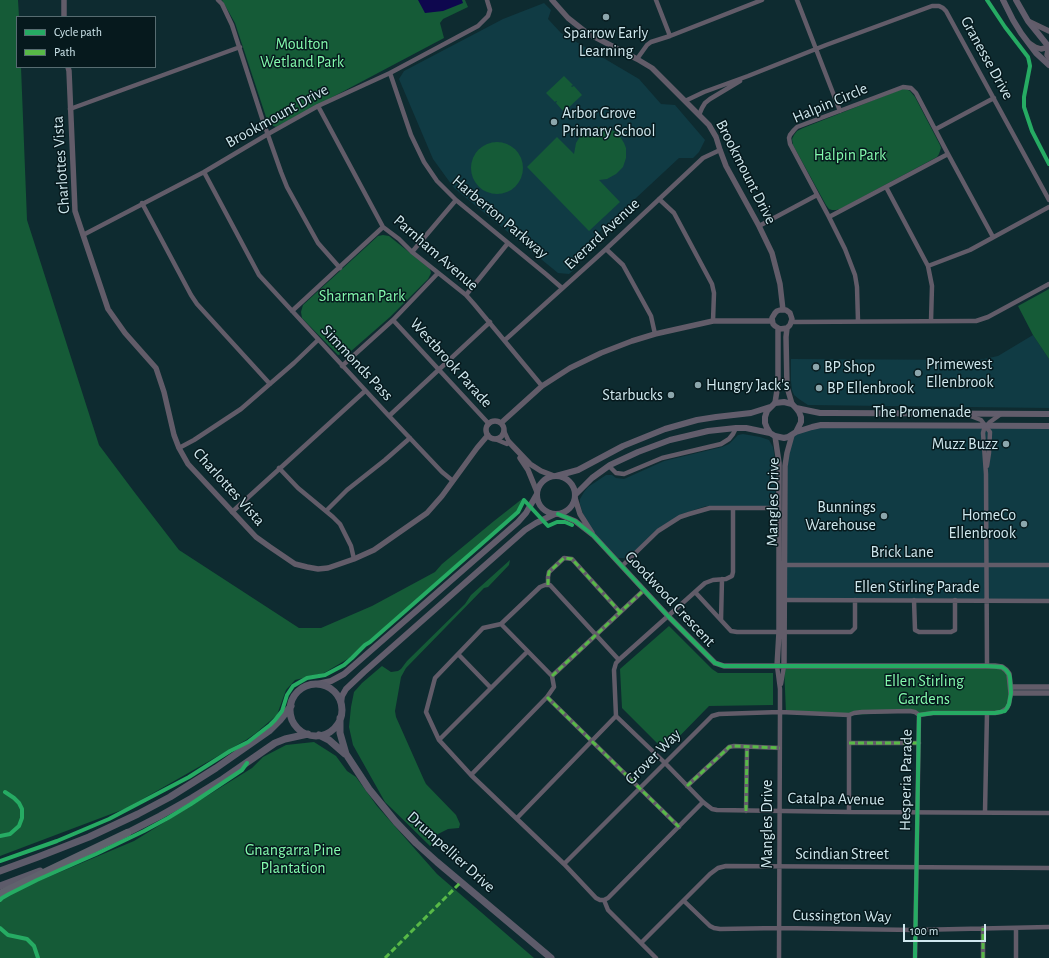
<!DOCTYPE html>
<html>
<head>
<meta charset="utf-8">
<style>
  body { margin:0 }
  #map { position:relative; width:1049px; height:958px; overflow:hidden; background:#0e2b30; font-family:"Alegreya Sans",sans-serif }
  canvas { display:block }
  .legend { position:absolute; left:16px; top:16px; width:140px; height:52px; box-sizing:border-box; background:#06191d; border:1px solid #576c71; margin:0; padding:5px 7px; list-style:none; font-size:12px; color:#d0e8ee }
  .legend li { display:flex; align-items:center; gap:8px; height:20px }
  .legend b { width:20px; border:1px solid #576c71 }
  .scale { position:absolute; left:903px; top:924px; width:83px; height:18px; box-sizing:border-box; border:2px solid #d0e8ee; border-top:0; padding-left:5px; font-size:12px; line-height:14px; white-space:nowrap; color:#d0e8ee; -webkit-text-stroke:3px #06191d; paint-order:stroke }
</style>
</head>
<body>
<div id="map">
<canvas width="1049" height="958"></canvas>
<ul class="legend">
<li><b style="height:5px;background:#26ab63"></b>Cycle path</li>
<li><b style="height:5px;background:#58b947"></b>Path</li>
</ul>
<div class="scale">100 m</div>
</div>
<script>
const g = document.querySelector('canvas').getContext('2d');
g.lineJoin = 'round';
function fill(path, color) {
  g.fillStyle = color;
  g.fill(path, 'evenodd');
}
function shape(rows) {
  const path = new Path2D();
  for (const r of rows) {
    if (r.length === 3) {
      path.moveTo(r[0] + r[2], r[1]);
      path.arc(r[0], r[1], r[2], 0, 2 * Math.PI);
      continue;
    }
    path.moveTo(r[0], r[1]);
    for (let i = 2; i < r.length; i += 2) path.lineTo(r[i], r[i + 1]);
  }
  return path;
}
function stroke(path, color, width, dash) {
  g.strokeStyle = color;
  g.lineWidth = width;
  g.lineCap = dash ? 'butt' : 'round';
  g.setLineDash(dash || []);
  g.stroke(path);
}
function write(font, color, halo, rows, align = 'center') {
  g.font = font + ' "Alegreya Sans",sans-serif';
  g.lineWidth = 3;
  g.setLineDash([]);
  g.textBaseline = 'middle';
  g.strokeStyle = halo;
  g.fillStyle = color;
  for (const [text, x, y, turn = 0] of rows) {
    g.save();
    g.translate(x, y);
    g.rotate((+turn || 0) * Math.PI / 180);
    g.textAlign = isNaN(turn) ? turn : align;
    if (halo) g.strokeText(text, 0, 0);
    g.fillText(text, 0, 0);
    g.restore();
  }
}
const built = shape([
  [544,3,551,10,548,19,561,33,639,79,661,104,675,105,705,140,699,152,693,158,679,158,578,252,577,267,569,274,558,273,454,188,433,159,399,79,404,71,503,19],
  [1033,335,1049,359,1049,408,808,405,799,399,794,395,792,390,791,381,791,359,979,360,998,356],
  [1049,426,1049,601,785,600,785,465,792,435,812,427],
  [743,434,760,437,769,440,773,447,775,459,776,484,775,500,772,504,768,506,706,506,682,514,665,524,654,532,630,556,626,558,618,558,593,532,583,514,580,504,580,499,584,492,588,487,606,475,612,475,616,478,624,479,664,461,722,447,729,444,738,435]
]);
const green = shape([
  [0,0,18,0,19,17,17,17,17,67,21,67,27,220,99,445,135,493,179,550,299,628,321,628,372,606,435,572,442,564,494,521,522,499,517,511,351,657,324,673,295,680,286,690,277,715,256,733,246,740,127,808,0,856],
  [222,0,465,0,468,7,443,19,440,23,444,38,276,127,271,125,267,120,235,23],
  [564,76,573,85,571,86,572,87,574,86,582,95,564,112,556,103,557,101,556,101,555,102,546,93],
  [902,89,906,89,910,91,915,97,940,145,941,148,939,154,937,157,840,209,836,210,832,210,829,209,826,205,793,145,792,139,794,135,797,131,803,128],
  [598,127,607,128,616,132,619,135,624,143,626,148,626,158,623,167,616,174,607,179,599,180,620,202,589,231,527,167,557,137,574,154,576,143,581,135,589,130],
  [497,168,26],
  [383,235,389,236,430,269,431,273,428,279,390,317,350,352,338,355,302,318,301,312,303,305,378,236],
  [1049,289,1049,359,1033,335,1018,306],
  [510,560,509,565,488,587,484,588,406,668,401,677,395,711,396,717,424,780,426,784,456,815,460,824,459,828,448,829,438,834,434,839,435,846,430,846,385,802,353,745,349,727,351,707,354,692,362,683,382,666,391,672,398,671,401,669,407,661,465,604,471,595],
  [669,626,712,669,718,673,773,673,773,705,709,706,665,751,622,708,620,669],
  [784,666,987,666,1006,670,1011,687,1005,711,919,715,915,712,849,715,786,713],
  [314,742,336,756,347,771,356,777,377,806,437,874,534,958,0,958,0,899,15,891,134,841,252,768,263,757,286,745]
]);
const water = shape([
  [418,0,462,0,463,3,443,11,425,13]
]);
const minor = shape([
  [218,0,222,4,232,25,262,118,281,172,287,187,318,243,340,268],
  [656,0,670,36],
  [797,0,840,111],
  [637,59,647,45,651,42,670,36,762,0],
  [390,73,411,135,424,162,437,181,456,200,547,275,562,288],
  [685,101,704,92,748,76,826,45,932,6,939,6,943,8,946,11,1049,200],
  [318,106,383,227,399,239,412,252,466,295,474,304,542,386],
  [70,109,240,47],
  [699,115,702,108,705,103,710,99,740,81],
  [936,129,994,98],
  [204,172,259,275,389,416,442,472,453,481],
  [886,187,928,266,932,286,931,321],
  [659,199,674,213,712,284,714,293,713,321],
  [142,203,191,295,197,304,270,384],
  [829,217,948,154],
  [759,226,817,195],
  [83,235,204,172,268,134,318,106,390,73,478,26,488,16,490,10,487,0],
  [606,249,623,265,651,316,655,334],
  [412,252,456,200],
  [928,266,970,250,1049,207],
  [466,295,508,243],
  [292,311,383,227],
  [393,320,489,424],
  [858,321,857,287,855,275,845,249,829,217,790,144,789,138,790,135,794,130,797,127,903,87,911,88,916,93,948,154,993,237],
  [792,322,969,321,976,321,988,317,1049,284],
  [505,340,606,249,703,158,720,150],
  [342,366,393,320,438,273],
  [968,415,981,420,990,432,989,453,987,466],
  [389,416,490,322],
  [504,431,509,442],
  [495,439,507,444],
  [179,448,194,440,241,409,294,363,318,340],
  [609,466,616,473,624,474,662,458,721,444,729,439,733,434,736,428],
  [279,468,298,488,333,517,340,524,351,546,354,559],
  [733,508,733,572,732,576,726,579,713,580,705,583,621,658,616,663,614,670,616,716,665,763,703,802,712,809,717,810,849,812,1049,813],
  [326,511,347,490,385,460,410,438],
  [232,512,365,391],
  [781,565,1049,565],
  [622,566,658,531,680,517,689,514,710,508,779,508],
  [548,585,548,577,549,572,564,558,572,559,620,612],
  [695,592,731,631,737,632,779,632],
  [785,600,1049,601],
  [914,600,915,630,919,632,951,632,955,630,955,600],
  [721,620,722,579],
  [785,632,851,632,855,628,855,600],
  [458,654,491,688],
  [619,660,550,585,545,585,540,587,501,624,483,628,435,678,426,712,439,740,471,775,564,864,596,898,600,900,604,900,608,898,703,802],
  [777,666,780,689,780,712,779,958],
  [987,666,986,474,983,433,984,429,990,422,1001,414],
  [552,676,644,590],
  [781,684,784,666],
  [547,697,679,827],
  [849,715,854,713,862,712,910,711,915,712,919,715],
  [439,740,527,652],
  [849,743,919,743],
  [471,775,547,697,554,687,552,676,501,624],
  [687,786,726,750,729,747,734,746,780,748],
  [746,811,747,747],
  [985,812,987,713],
  [517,818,616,716],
  [564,864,712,716,719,714,780,712,849,715,849,812],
  [604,900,608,910,656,958],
  [684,901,710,926,714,928,720,929,779,928,915,930,1049,927],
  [641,943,710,874,718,868,726,866,1049,868],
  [915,958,919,715,933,713,995,713,1001,712,1007,708,1009,704,1011,693],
  [983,958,983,928],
  [1016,958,1016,928]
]);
const tertiary = shape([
  [552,0,568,18,587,33,637,59,652,68,709,125,716,137,720,150,726,166,759,226,772,253,780,284,783,310],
  [64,17,64,0],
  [1030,22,1049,31],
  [1029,43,1035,47,1041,49,1049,47],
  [1049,45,1047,55,1049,58],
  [68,67,69,71,75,211,108,309,125,333,156,368,164,392,174,435,179,448,188,464,256,537,270,547,295,564,307,567,318,569,328,568,354,559,374,550,427,513,442,496,477,448,488,435],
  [787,328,780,329,775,326,773,324,772,318,775,313,777,311,780,310,786,310,790,313,792,319,790,325,787,328,786,337,787,387,792,404],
  [775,403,778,384,778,329],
  [495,430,9],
  [501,423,542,386,570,368,601,353,632,341,655,334,713,321,772,321],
  [775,436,779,463,779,632,777,666],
  [509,442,530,464,541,471,554,476],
  [520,458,528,470,537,492],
  [575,498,580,514,592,533],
  [558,514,575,521,593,535,668,616,715,663,724,666,995,666,1002,667,1006,670,1009,674,1011,693,1049,693],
  [784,666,785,466,787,453,792,435],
  [1011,687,1049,687]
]);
const secondary = shape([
  [1003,0,1013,20,1021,33,1036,53,1049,65],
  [1016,0,1028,21,1049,47],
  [796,408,820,413,830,413,1049,414],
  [796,432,801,422,801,417,799,412,796,408,792,404,784,402,775,403,767,411,765,417,765,423,767,428,770,433,775,436,784,438,788,437,796,432,812,427,821,425,1049,426],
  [556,495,19],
  [556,476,578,470,623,446,665,429,697,420,716,417,751,413,770,407],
  [575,495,592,478,610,465,638,452,670,440,708,431,736,428,746,428,770,433],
  [317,684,331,681,344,674,518,522,526,513,537,494],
  [341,703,342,696,346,689,364,672,525,530,536,523,555,514]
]);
const primary = shape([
  [316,710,26],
  [340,718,340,733,346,754,369,789,396,822,416,843,437,862,551,958],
  [319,735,329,740,345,754],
  [123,835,160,816,192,798,223,779,275,743,285,739,308,734],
  [0,871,38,857,89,837,138,814,170,797,216,768,269,731,280,720,291,706],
  [0,886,40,871]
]);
const motorway = shape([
  [0,894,127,833]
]);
const quiet = shape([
  [548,585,548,577,549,572,564,558,572,559,620,612],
  [552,676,644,590],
  [547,697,679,827],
  [849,743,919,743],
  [687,786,726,750,729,747,734,746,780,748],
  [746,811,747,747],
  [385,958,461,882],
  [983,958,983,928]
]);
const cycleway = shape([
  [987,0,1005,27,1028,57,1029,61,1030,66,1024,97,1024,107,1032,131,1049,164],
  [558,514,575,521,593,535,668,616,715,663,724,666,987,666,1002,667,1006,670,1009,674,1010,678,1011,693,1009,704,1007,708,1005,711,995,713,933,713,919,715,915,958],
  [0,836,10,834,19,826,22,818,22,809,19,803,14,798,5,792],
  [0,861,57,841,109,819,189,777,230,751,248,742,270,725,275,720,282,711,287,695,293,686,307,678,325,675,344,665,352,658,365,645,370,642,518,512,524,500,548,526,557,522,565,522,572,525],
  [0,900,2,898,9,894,37,880,96,854,144,831,168,818,191,804,242,770,247,763],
  [0,928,8,935,27,939,34,946,38,958]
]);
const markers = [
  [606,17,4,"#8ca6ac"],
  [554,122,4,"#8ca6ac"],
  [816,367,4,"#8ca6ac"],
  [918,373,4,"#8ca6ac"],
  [698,385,4,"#8ca6ac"],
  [819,388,4,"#8ca6ac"],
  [671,395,4,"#8ca6ac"],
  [1006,444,4,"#8ca6ac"],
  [884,516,4,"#8ca6ac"],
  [1024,524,4,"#8ca6ac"]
];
const poiNames = [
  ["Sparrow Early",606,33,"center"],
  ["Learning",606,51,"center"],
  ["Arbor Grove",562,113],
  ["Primary School",562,131],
  ["Primewest",926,364],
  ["Ellenbrook",926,382],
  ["BP Shop",824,367],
  ["Hungry Jack's",706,385],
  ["BP Ellenbrook",827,388],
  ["Starbucks",663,395,"right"],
  ["Muzz Buzz",998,444,"right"],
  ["Bunnings",876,507,"right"],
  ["Warehouse",876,525,"right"],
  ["HomeCo",1016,515,"right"],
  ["Ellenbrook",1016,533,"right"]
];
const parkNames = [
  ["Moulton",302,44],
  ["Wetland Park",302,62],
  ["Halpin Park",850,155],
  ["Sharman Park",362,296],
  ["Ellen Stirling",924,681],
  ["Gardens",924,699],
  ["Gnangarra Pine",293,850],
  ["Plantation",293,868]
];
const streetNames = [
  ["Granesse Drive",987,58,61],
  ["Halpin Circle",830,103,-23],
  ["Brookmount Drive",277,116,-29],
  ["Charlottes Vista",61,165,-94],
  ["Brookmount Drive",746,172,63],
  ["Harberton Parkway",500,217,40],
  ["Everard Avenue",602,234,-43],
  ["Parnham Avenue",436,253,41],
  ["Simmonds Pass",357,363,47],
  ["Westbrook Parade",451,363,48],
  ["The Promenade",922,412],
  ["Charlottes Vista",229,487,48],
  ["Mangles Drive",773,502,-89],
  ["Brick Lane",902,552],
  ["Ellen Stirling Parade",917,587],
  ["Goodwood Crescent",670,599,47],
  ["Grover Way",653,757,-45],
  ["Hesperia Parade",906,780,-89],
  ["Catalpa Avenue",836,799,1],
  ["Mangles Drive",767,824,-90],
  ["Drumpellier Drive",451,852,42],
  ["Scindian Street",842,854],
  ["Cussington Way",842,916,1]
];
fill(built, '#103b44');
fill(green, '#155b37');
fill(water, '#0e074e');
stroke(minor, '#625c69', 4.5);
stroke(tertiary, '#625c69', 5.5);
stroke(secondary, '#625d6c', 6);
stroke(primary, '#5d5b6a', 7);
stroke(motorway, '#60626d', 8);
stroke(quiet, '#58b947', 3, [6, 3]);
stroke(cycleway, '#26ab63', 4);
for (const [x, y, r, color] of markers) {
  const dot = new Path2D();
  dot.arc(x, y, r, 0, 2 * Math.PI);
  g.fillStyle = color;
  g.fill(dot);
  stroke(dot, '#06191d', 1.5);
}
write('16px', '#d0e8ee', '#06191d', poiNames, 'left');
write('16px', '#84faad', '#06191d', parkNames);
write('16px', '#d0e8ee', '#06191d', streetNames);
</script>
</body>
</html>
